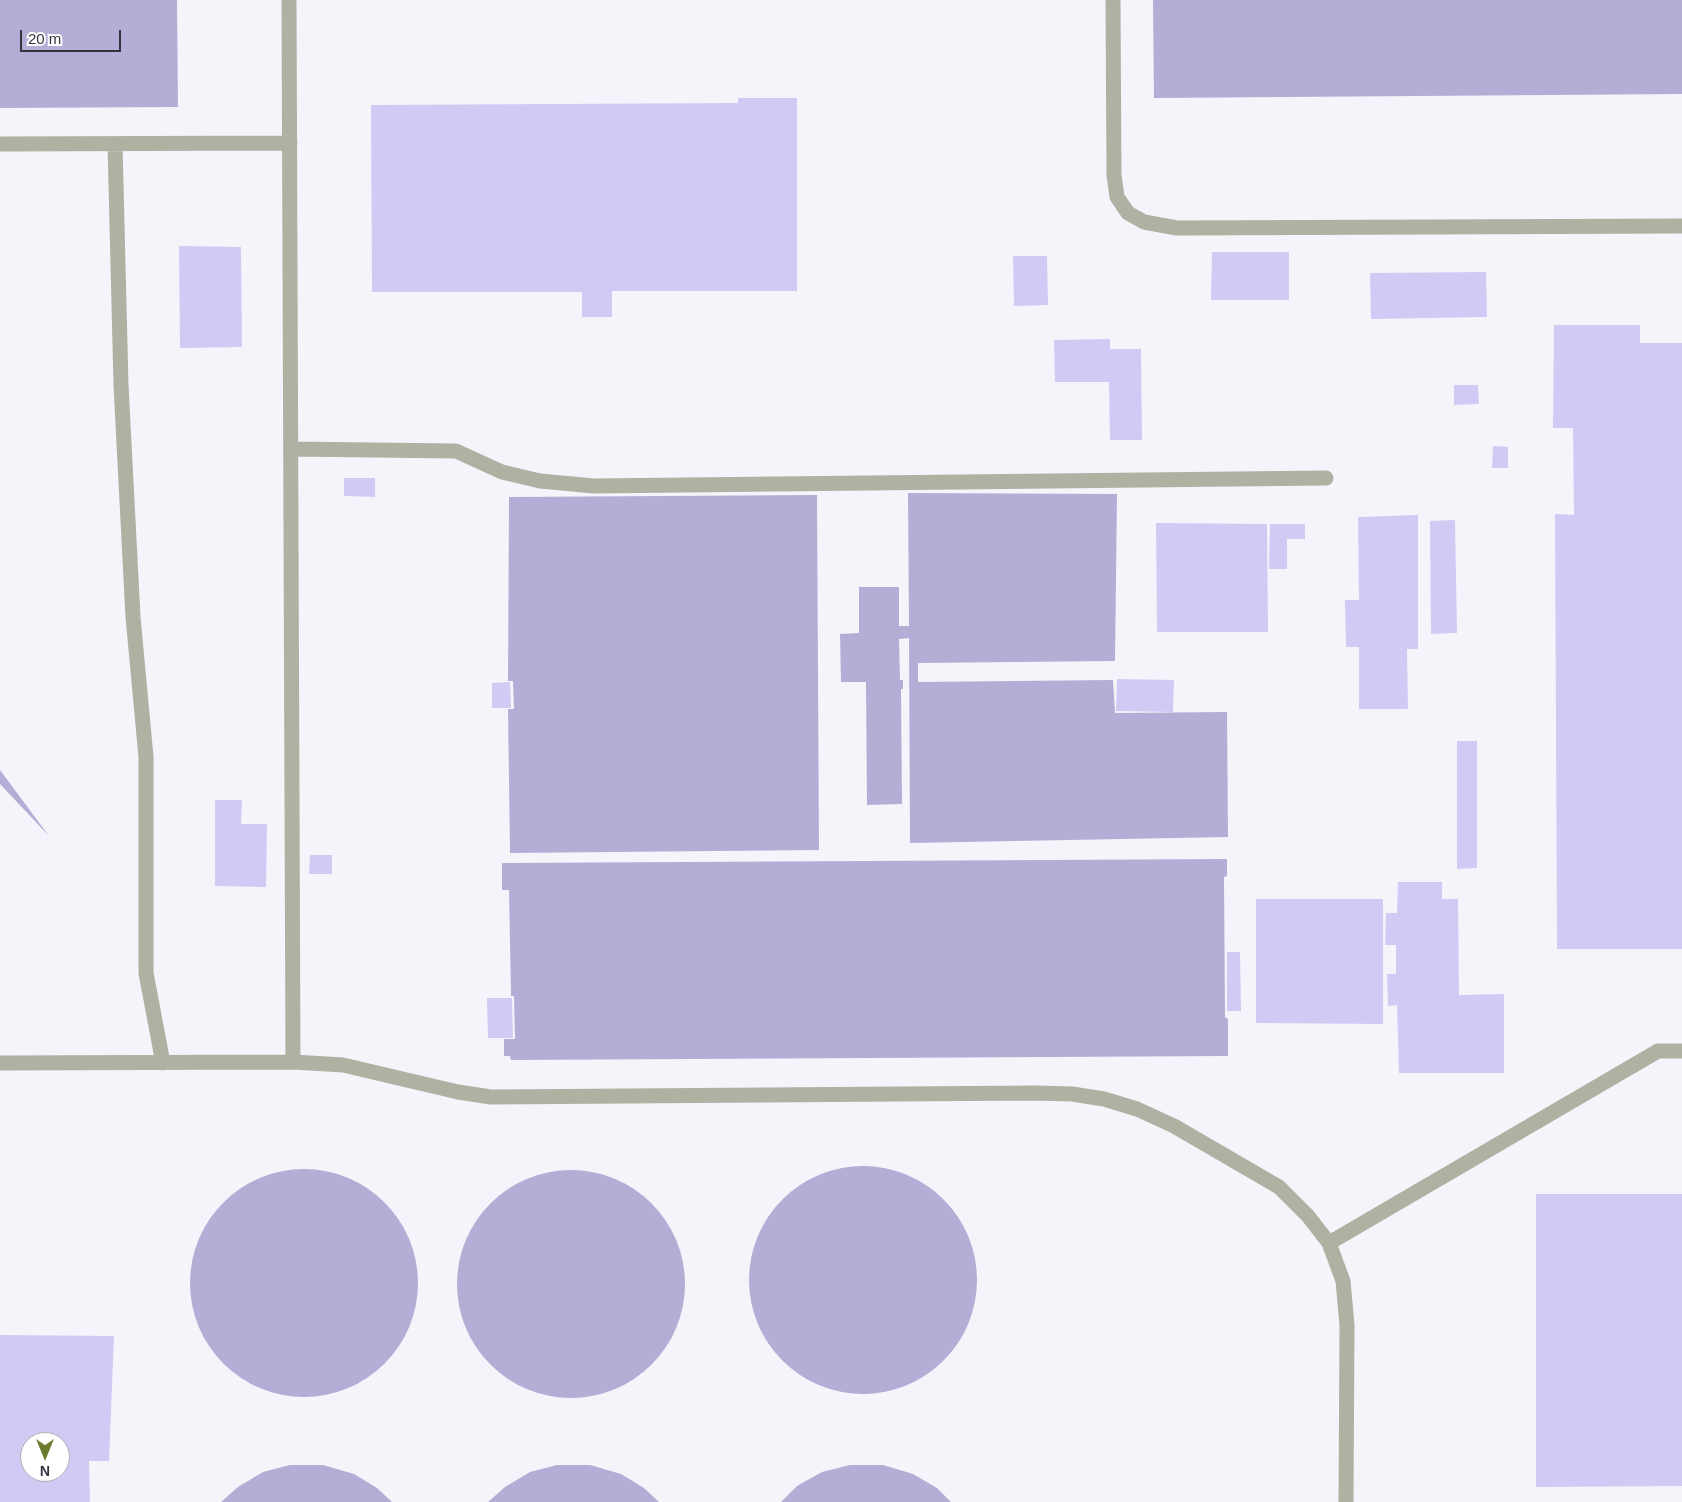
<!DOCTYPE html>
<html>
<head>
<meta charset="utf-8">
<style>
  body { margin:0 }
  #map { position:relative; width:1682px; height:1502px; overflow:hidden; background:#f5f4fb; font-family:Helvetica,sans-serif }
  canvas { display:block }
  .north { position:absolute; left:20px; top:1432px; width:50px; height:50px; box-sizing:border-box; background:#fff; border:1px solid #aeadb3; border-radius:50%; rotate:180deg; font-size:14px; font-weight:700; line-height:20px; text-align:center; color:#353240 }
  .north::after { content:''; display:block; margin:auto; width:18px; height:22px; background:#6b7d2c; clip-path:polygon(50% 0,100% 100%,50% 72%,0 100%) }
  .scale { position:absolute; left:20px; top:30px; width:101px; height:22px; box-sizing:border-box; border:2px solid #353240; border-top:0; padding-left:6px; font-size:15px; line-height:18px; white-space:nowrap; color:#353240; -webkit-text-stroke:4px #fff; paint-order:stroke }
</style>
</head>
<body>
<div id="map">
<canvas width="1682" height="1502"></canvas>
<div class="north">N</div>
<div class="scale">20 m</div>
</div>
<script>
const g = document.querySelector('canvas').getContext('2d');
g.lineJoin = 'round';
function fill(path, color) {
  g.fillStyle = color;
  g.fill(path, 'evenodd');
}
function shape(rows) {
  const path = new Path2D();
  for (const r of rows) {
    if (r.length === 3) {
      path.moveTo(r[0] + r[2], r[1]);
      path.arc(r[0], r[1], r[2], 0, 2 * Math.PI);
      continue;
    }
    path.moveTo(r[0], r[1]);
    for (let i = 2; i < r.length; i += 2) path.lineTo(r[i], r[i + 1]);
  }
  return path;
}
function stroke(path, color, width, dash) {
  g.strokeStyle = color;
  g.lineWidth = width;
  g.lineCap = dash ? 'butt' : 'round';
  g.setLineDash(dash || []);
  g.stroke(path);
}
const water = shape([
  [0,0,177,0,178,107,0,108],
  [1153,0,1682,0,1682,94,1154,98],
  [908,493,1117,494,1115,661,918,663,918,682,1113,680,1115,713,1227,712,1228,837,910,843,909,638,899,639,900,680,903,680,903,689,901,689,902,804,867,805,866,682,841,682,840,634,859,633,859,587,899,587,899,626,909,626],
  [817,495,819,850,510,853,508,709,514,709,513,681,508,681,509,497],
  [0,770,49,836,0,784],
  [1227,859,1227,876,1224,877,1225,1017,1228,1019,1228,1056,511,1060,510,1056,504,1056,504,1039,515,1039,514,996,511,996,509,890,502,890,502,863],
  [863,1280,114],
  [304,1283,114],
  [571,1284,114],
  [290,1465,323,1465,354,1474,377,1488,392,1502,221,1502,238,1487,263,1472],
  [557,1465,590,1465,621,1474,644,1488,659,1502,488,1502,505,1487,530,1472],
  [850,1465,883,1465,913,1474,937,1488,951,1502,781,1502,797,1486,822,1472]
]);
const building = shape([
  [738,98,797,98,797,291,612,291,612,317,582,317,582,292,372,292,371,105,738,103],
  [179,246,241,247,242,347,180,348],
  [1212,252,1289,252,1289,300,1211,300],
  [1013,256,1047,256,1048,305,1014,306],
  [1486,272,1487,317,1371,319,1370,273],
  [1554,325,1640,325,1640,343,1682,343,1682,949,1557,949,1555,514,1574,515,1573,428,1553,428],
  [1110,339,1110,349,1141,349,1142,440,1110,440,1109,382,1055,382,1054,340],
  [1454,385,1478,385,1479,404,1454,405],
  [1493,446,1508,447,1508,468,1492,468],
  [344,478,375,478,375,497,344,496],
  [1418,515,1418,649,1407,649,1408,709,1359,709,1359,647,1346,647,1345,600,1359,600,1358,517],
  [1455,520,1457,633,1431,634,1430,521],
  [1156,523,1267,524,1268,632,1157,632],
  [1270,524,1305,524,1305,539,1287,539,1287,569,1269,569],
  [1117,679,1174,680,1173,712,1116,711],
  [510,682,511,708,492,708,492,683],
  [1457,741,1477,741,1477,868,1457,869],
  [215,800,242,800,241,824,267,824,266,887,215,886],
  [310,855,332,855,332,874,309,874],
  [1398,882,1442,882,1442,899,1458,899,1459,995,1504,994,1504,1073,1399,1073,1397,1005,1388,1006,1387,974,1396,974,1396,945,1385,945,1386,913,1397,913],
  [1256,899,1383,899,1383,1024,1256,1023],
  [1227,952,1240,952,1241,1011,1227,1011],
  [487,998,512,998,513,1038,488,1038],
  [1536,1194,1682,1194,1682,1486,1536,1487],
  [0,1335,114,1336,109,1461,89,1461,90,1502,0,1502],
  [30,1442,60,1442,60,1472,30,1472]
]);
const minor = shape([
  [289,0,293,1062],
  [1113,0,1114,175,1117,197,1128,213,1144,222,1177,228,1682,226],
  [0,144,290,143],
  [115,144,121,385,133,617,146,757,146,973,163,1063],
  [291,449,456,451,502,472,540,481,594,486,1326,478],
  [0,1063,293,1062,343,1065,458,1092,491,1097,1037,1093,1072,1094,1104,1099,1137,1109,1174,1126,1279,1187,1308,1216,1329,1243,1343,1281,1347,1325,1346,1502],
  [1329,1243,1658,1051,1682,1051]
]);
fill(water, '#b5add6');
fill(building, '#d2caf4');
stroke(minor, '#aeb2a3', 15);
</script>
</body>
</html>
